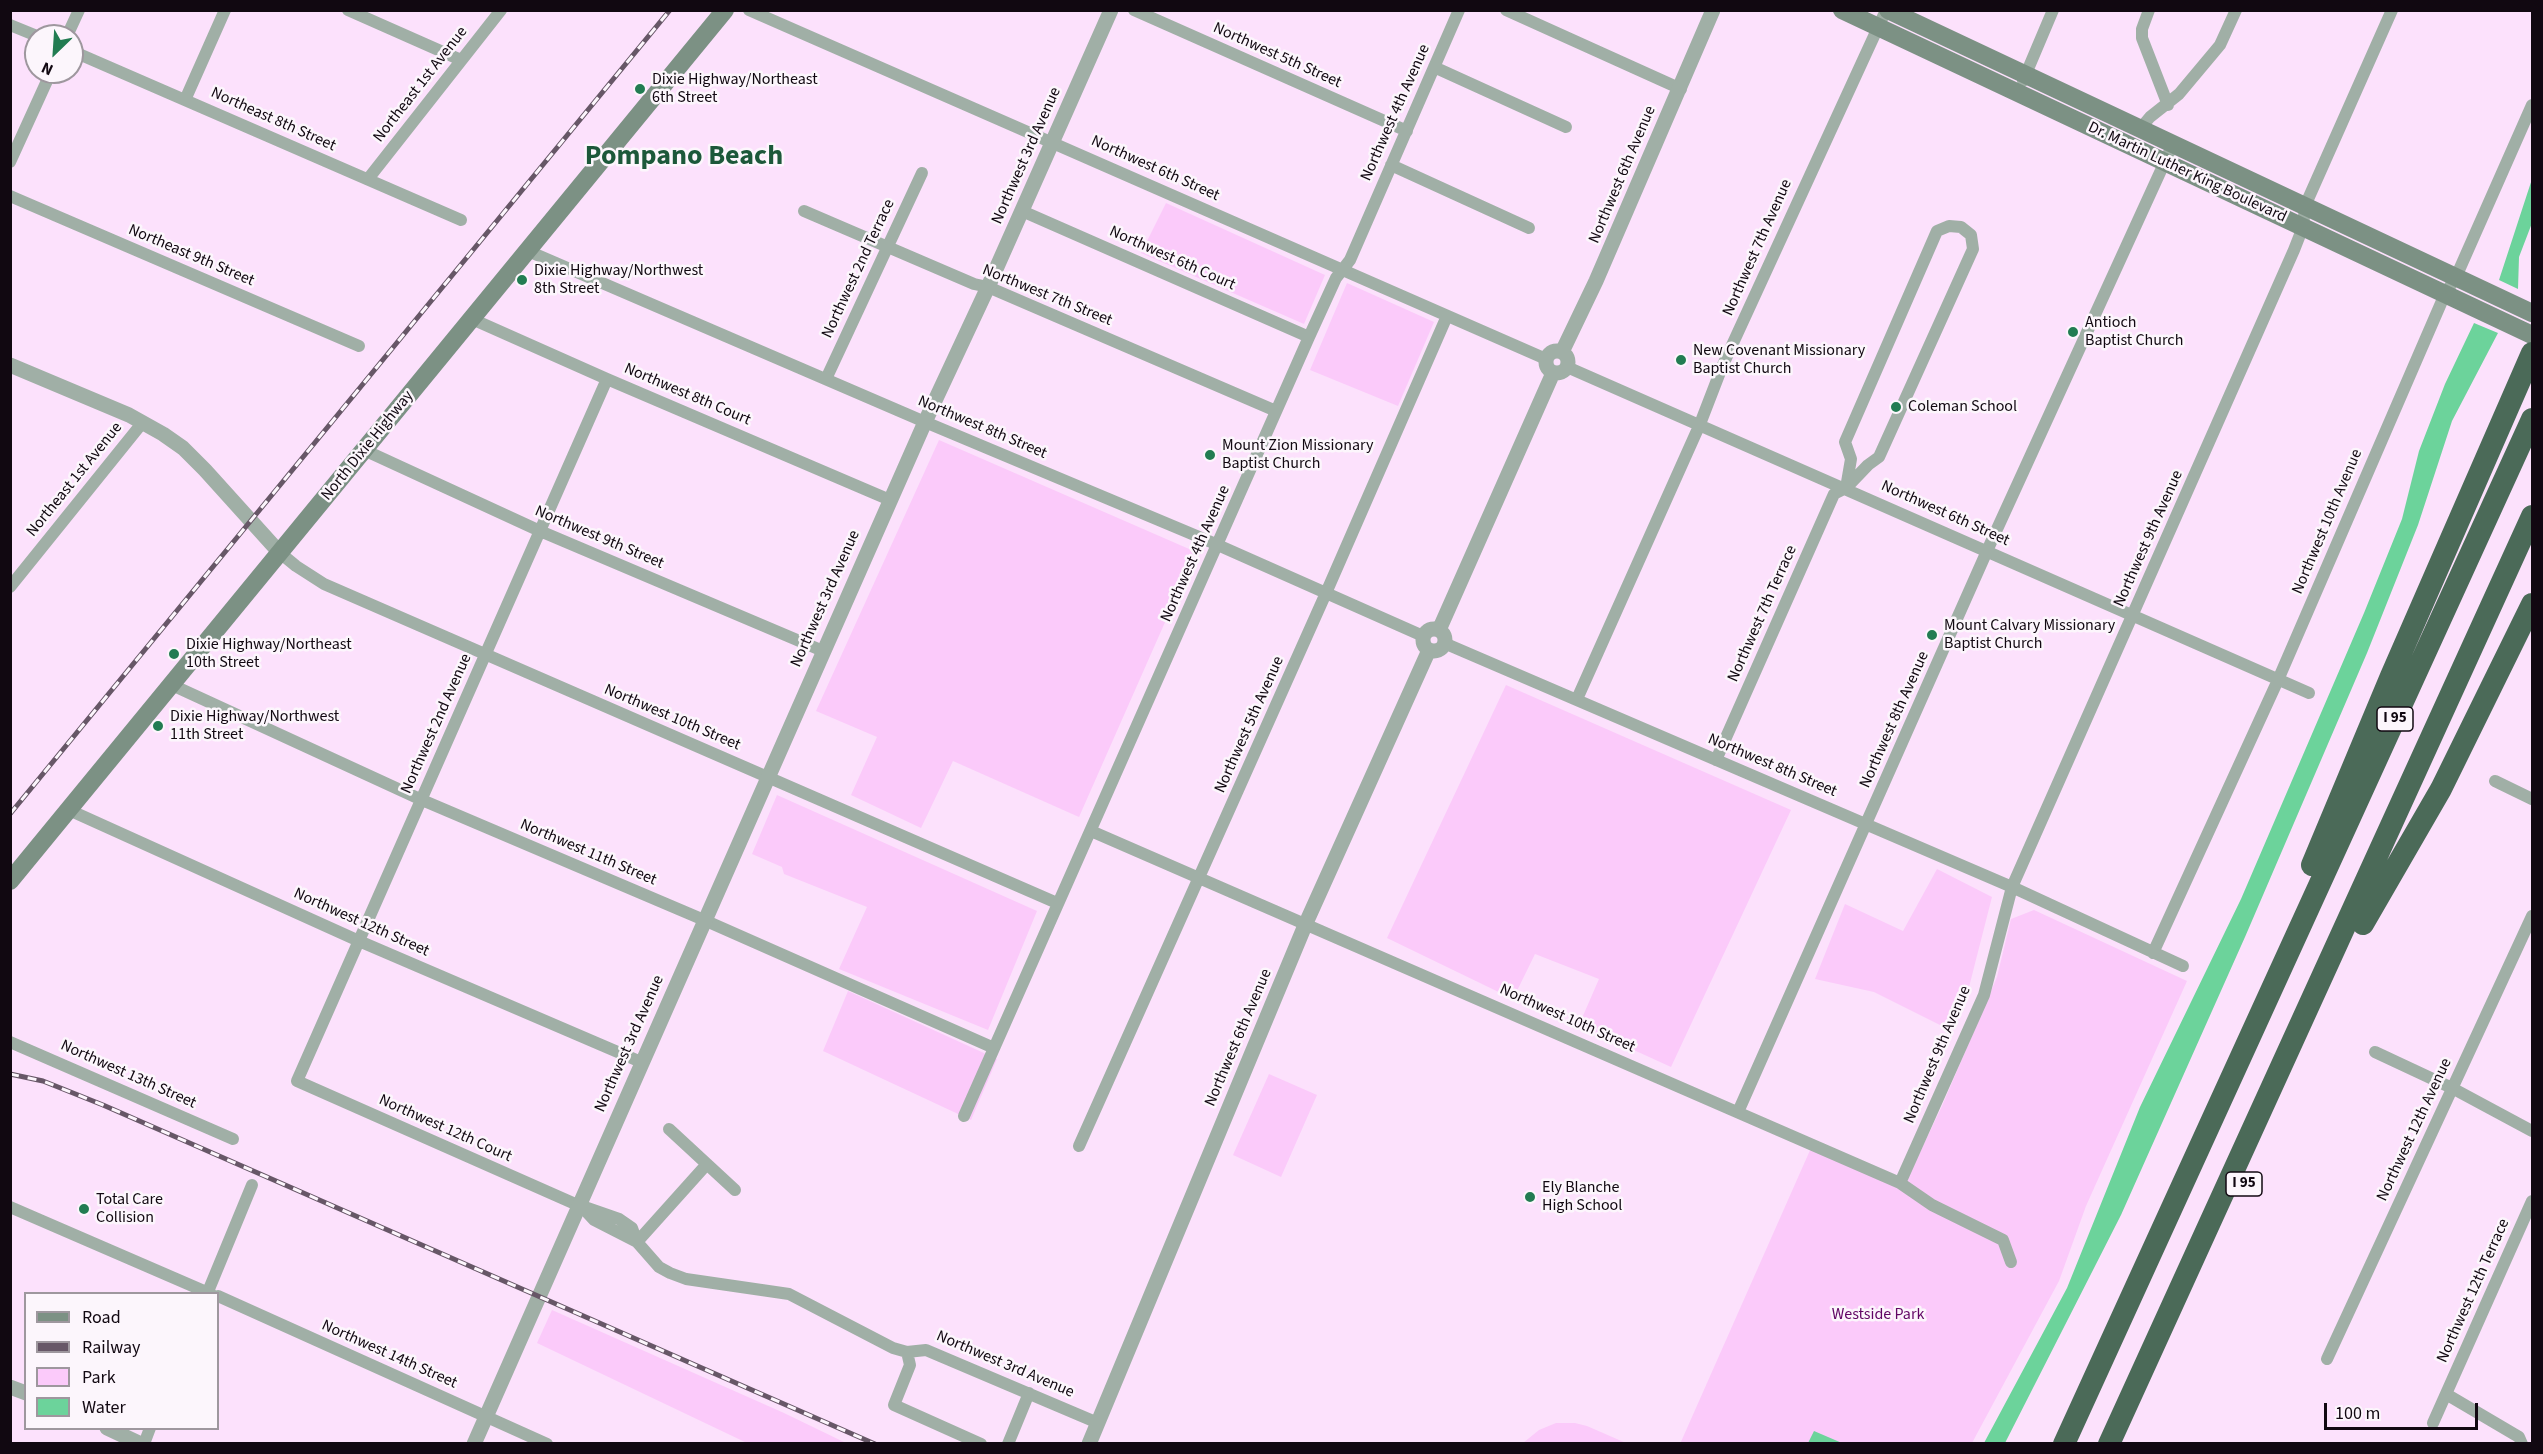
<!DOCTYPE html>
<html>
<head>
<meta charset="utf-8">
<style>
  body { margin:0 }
  #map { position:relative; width:2543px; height:1454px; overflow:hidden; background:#fce1fc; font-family:"Source Sans 3",sans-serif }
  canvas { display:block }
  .frame { position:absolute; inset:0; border:12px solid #110811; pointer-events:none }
  .legend { position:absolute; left:24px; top:1292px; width:195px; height:138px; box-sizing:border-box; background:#fcf6fc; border:2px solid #9e979e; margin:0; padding:8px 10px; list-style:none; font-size:18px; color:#110811 }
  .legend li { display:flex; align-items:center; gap:12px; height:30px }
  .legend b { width:30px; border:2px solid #9e979e }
  .north { position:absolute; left:24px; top:24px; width:60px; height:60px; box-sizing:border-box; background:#fcf6fc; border:2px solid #9e979e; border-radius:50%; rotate:205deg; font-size:16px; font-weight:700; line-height:24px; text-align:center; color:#110811 }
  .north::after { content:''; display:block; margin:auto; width:21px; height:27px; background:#227c52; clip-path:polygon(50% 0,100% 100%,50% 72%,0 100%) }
  .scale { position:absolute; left:2324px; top:1403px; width:154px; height:27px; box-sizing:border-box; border:3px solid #110811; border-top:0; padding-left:8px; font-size:18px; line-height:21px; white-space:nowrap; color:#110811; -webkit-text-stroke:4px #fcf6fc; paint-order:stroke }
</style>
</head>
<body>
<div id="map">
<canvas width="2543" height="1454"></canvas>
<div class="frame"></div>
<ul class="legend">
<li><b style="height:8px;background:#7c9184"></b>Road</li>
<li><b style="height:8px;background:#675767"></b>Railway</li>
<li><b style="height:16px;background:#fbcafa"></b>Park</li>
<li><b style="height:16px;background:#6cd39b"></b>Water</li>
</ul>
<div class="north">N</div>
<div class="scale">100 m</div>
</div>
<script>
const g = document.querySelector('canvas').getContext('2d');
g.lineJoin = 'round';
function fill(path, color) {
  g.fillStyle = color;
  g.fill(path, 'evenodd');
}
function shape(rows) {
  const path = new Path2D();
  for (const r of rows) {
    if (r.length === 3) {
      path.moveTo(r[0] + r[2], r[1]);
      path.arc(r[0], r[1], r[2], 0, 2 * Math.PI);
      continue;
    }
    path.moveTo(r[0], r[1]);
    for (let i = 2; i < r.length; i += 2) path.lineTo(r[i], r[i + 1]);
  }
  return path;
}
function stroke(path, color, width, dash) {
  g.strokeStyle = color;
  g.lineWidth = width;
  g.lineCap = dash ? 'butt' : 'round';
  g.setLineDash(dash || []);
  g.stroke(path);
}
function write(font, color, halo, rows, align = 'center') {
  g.font = font + ' "Source Sans 3",sans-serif';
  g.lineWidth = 5;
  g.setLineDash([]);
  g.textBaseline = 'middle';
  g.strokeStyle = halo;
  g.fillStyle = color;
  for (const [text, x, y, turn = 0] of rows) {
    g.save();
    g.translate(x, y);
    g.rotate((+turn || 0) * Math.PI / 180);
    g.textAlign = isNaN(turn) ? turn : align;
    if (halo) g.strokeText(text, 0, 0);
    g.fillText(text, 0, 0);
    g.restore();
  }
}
const green = shape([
  [1166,203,1325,275,1304,324,1141,253],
  [1347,283,1434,322,1398,406,1310,370],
  [939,440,1196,552,1079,817,953,761,921,828,851,795,877,737,816,711],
  [1506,685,1791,810,1671,1067,1579,1025,1599,979,1535,954,1513,999,1387,938],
  [777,795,1037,911,988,1030,839,969,867,907,784,874,782,867,752,854],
  [1937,869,1992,897,1968,991,1950,1030,1874,992,1815,979,1845,904,1903,931],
  [2034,910,2187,981,2086,1206,2059,1281,1972,1443,1680,1444,1811,1148,1903,1188,1942,1106,1997,977,2011,919],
  [848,991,997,1059,971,1120,823,1051],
  [1269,1074,1317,1095,1281,1177,1233,1155],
  [552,1310,784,1413,846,1443,747,1443,537,1343],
  [1556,1423,1575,1423,1587,1426,1626,1443,1523,1443,1539,1430]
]);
const water = shape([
  [2532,179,2532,223,2519,257,2518,289,2499,280],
  [2474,323,2498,333,2452,421,2418,525,2367,653,2245,937,2121,1215,2005,1443,1984,1443,2067,1288,2140,1107,2241,899,2364,613,2402,519,2419,451,2445,384],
  [1814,1431,1842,1443,1808,1443]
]);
const minor = shape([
  [348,10,461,60],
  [749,10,1546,359],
  [1134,10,1407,131],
  [1506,10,1681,89],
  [2149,10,2142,29,2142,38,2168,105],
  [10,25,37,36],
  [67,36,79,10],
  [72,51,461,220],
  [1434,67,1566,127],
  [2023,81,2053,10],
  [185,100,225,10],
  [2140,129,2150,117,2179,94,2220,45,2236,10],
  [10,162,51,72],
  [1391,165,1529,228],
  [368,179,501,10],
  [10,196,359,346],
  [804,211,974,284,988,287,1276,411],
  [1022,211,1309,337],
  [528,251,925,422,1211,542,1423,636],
  [472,319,607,379,890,500],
  [1567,367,2309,693],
  [607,379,297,1081,573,1203,619,1219,632,1228,637,1242,659,1267,670,1273,686,1279,789,1294,893,1348,907,1352,926,1350,1098,1423],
  [826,379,922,173],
  [364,450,540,531,823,651],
  [279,552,296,566,324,584,1057,903],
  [10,587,143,422],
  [1444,643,2012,887,2183,966],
  [172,685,422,800,704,920,994,1048],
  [1577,699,1700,424,1722,367,1886,10],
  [1716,760,1834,494,1846,488,1868,465,1879,457,1973,249,1971,235,1961,227,1949,226,1937,231,1845,442,1851,459,1846,488],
  [2495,781,2532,799],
  [69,810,359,941,641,1062],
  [1091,831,1900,1183,1932,1205,2003,1240,2011,1262],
  [2153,953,2278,680,2445,294,2456,277,2532,105],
  [10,1042,233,1139],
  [2375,1052,2452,1088,2532,1131],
  [1738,1112,1987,551,2173,144],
  [964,1116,1309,337,1336,278,1350,260,1459,10],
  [669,1129,735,1190],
  [1079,1146,1326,593,1447,316],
  [1900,1183,1984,995,2012,887,2294,250,2303,227,2305,206,2392,10],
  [581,1206,594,1220,637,1242],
  [10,1207,211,1294],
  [637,1242,707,1164],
  [207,1294,252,1185],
  [218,1296,547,1444],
  [907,1352,910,1365,894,1405,981,1444],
  [2327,1359,2532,916],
  [2446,1394,2519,1437,2522,1444],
  [2433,1423,2532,1201],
  [144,1444,150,1428],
  [1008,1444,1029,1393]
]);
const tertiary = shape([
  [1557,362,11],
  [1562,352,1596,281,1713,10],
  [10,365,129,415,163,434,183,448,205,470,279,552],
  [1434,640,11],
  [1439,630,1553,373],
  [10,1387,26,1393],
  [107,1428,141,1444],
  [474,1444,925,422,988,287,1111,10],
  [1089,1444,1306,923,1429,650]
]);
const secondary = shape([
  [1842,10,2532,335],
  [1888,10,2532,313],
  [10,881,725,10]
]);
const motorway = shape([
  [2312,865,2391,676,2532,353],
  [2363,924,2441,789,2532,604],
  [2064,1444,2532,419],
  [2109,1444,2532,516]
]);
const rail = shape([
  [10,814,670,10],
  [10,1074,43,1081,103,1105,875,1444]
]);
const markers = [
  [640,89,6,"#227c52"],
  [522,280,6,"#227c52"],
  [2073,332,6,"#227c52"],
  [1681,360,6,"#227c52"],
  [1896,407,6,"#227c52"],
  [1210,455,6,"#227c52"],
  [1932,635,6,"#227c52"],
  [174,654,6,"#227c52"],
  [158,726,6,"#227c52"],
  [1530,1197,6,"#227c52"],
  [84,1209,6,"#227c52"]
];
const shields = [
  [2395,719,36],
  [2244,1184,36]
];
const shieldNames = [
  ["I 95",2395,719],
  ["I 95",2244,1184]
];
const streetNames = [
  ["Northwest 5th Street",1277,56,24],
  ["Northeast 1st Avenue",421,85,-52],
  ["Northwest 4th Avenue",1396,113,-66],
  ["Northeast 8th Street",273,120,24],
  ["Northwest 3rd Avenue",1027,156,-66],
  ["Northwest 6th Street",1155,169,24],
  ["Dr. Martin Luther King Boulevard",2187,173,25],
  ["Northwest 6th Avenue",1623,175,-67],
  ["Northwest 7th Avenue",1758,248,-66],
  ["Northeast 9th Street",191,256,23],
  ["Northwest 6th Court",1172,259,24],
  ["Northwest 2nd Terrace",859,269,-65],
  ["Northwest 7th Street",1047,296,22],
  ["Northwest 8th Court",687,395,23],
  ["Northwest 8th Street",982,428,23],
  ["North Dixie Highway",368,446,-51],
  ["Northeast 1st Avenue",75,480,-51],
  ["Northwest 6th Street",1945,514,24],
  ["Northwest 10th Avenue",2328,522,-67],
  ["Northwest 9th Street",599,538,23],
  ["Northwest 9th Avenue",2149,539,-66],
  ["Northwest 4th Avenue",1196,554,-66],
  ["Northwest 3rd Avenue",826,599,-66],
  ["Northwest 7th Terrace",1763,614,-66],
  ["Northwest 10th Street",672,718,23],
  ["Northwest 8th Avenue",1895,720,-66],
  ["Northwest 2nd Avenue",437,724,-66],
  ["Northwest 5th Avenue",1250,725,-66],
  ["Northwest 8th Street",1772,766,23],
  ["Northwest 11th Street",588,853,23],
  ["Northwest 12th Street",361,923,24],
  ["Northwest 10th Street",1567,1019,24],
  ["Northwest 6th Avenue",1239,1038,-67],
  ["Northwest 3rd Avenue",630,1044,-66],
  ["Northwest 9th Avenue",1938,1055,-67],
  ["Northwest 13th Street",128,1075,24],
  ["Northwest 12th Court",445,1129,24],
  ["Northwest 12th Avenue",2415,1130,-65],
  ["Northwest 12th Terrace",2474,1291,-66],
  ["Northwest 14th Street",389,1355,24],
  ["Northwest 3rd Avenue",1005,1365,23]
];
const poiNames = [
  ["Dixie Highway/Northeast",652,80],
  ["6th Street",652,98],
  ["Dixie Highway/Northwest",534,271],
  ["8th Street",534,289],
  ["Antioch",2085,323],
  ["Baptist Church",2085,341],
  ["New Covenant Missionary",1693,351],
  ["Baptist Church",1693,369],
  ["Coleman School",1908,407],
  ["Mount Zion Missionary",1222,446],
  ["Baptist Church",1222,464],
  ["Mount Calvary Missionary",1944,626],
  ["Baptist Church",1944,644],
  ["Dixie Highway/Northeast",186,645],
  ["10th Street",186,663],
  ["Dixie Highway/Northwest",170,717],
  ["11th Street",170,735],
  ["Ely Blanche",1542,1188],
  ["High School",1542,1206],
  ["Total Care",96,1200],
  ["Collision",96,1218]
];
const parkNames = [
  ["Westside Park",1878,1315]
];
const townNames = [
  ["Pompano Beach",684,158]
];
fill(green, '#fbcafa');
fill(water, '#6cd39b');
stroke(minor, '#a0afa6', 12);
stroke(tertiary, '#a0afa6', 15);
stroke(secondary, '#7c9184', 18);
stroke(motorway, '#4b6a58', 22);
stroke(rail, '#675767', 5);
stroke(rail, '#fcf6fc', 3, [9]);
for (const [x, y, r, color] of markers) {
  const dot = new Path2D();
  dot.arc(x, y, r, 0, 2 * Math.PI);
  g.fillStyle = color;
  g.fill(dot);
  stroke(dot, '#fcf6fc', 2);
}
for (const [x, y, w] of shields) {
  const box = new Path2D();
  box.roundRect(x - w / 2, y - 12, w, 24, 4.5);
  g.fillStyle = '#fcf6fc';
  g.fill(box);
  stroke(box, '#110811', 1.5);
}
write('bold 15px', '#110811', null, shieldNames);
write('16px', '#110811', '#fcf6fc', streetNames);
write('16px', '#110811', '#fcf6fc', poiNames, 'left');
write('16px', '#610664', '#fcf6fc', parkNames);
write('bold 28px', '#1c583a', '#fcf6fc', townNames);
</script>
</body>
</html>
